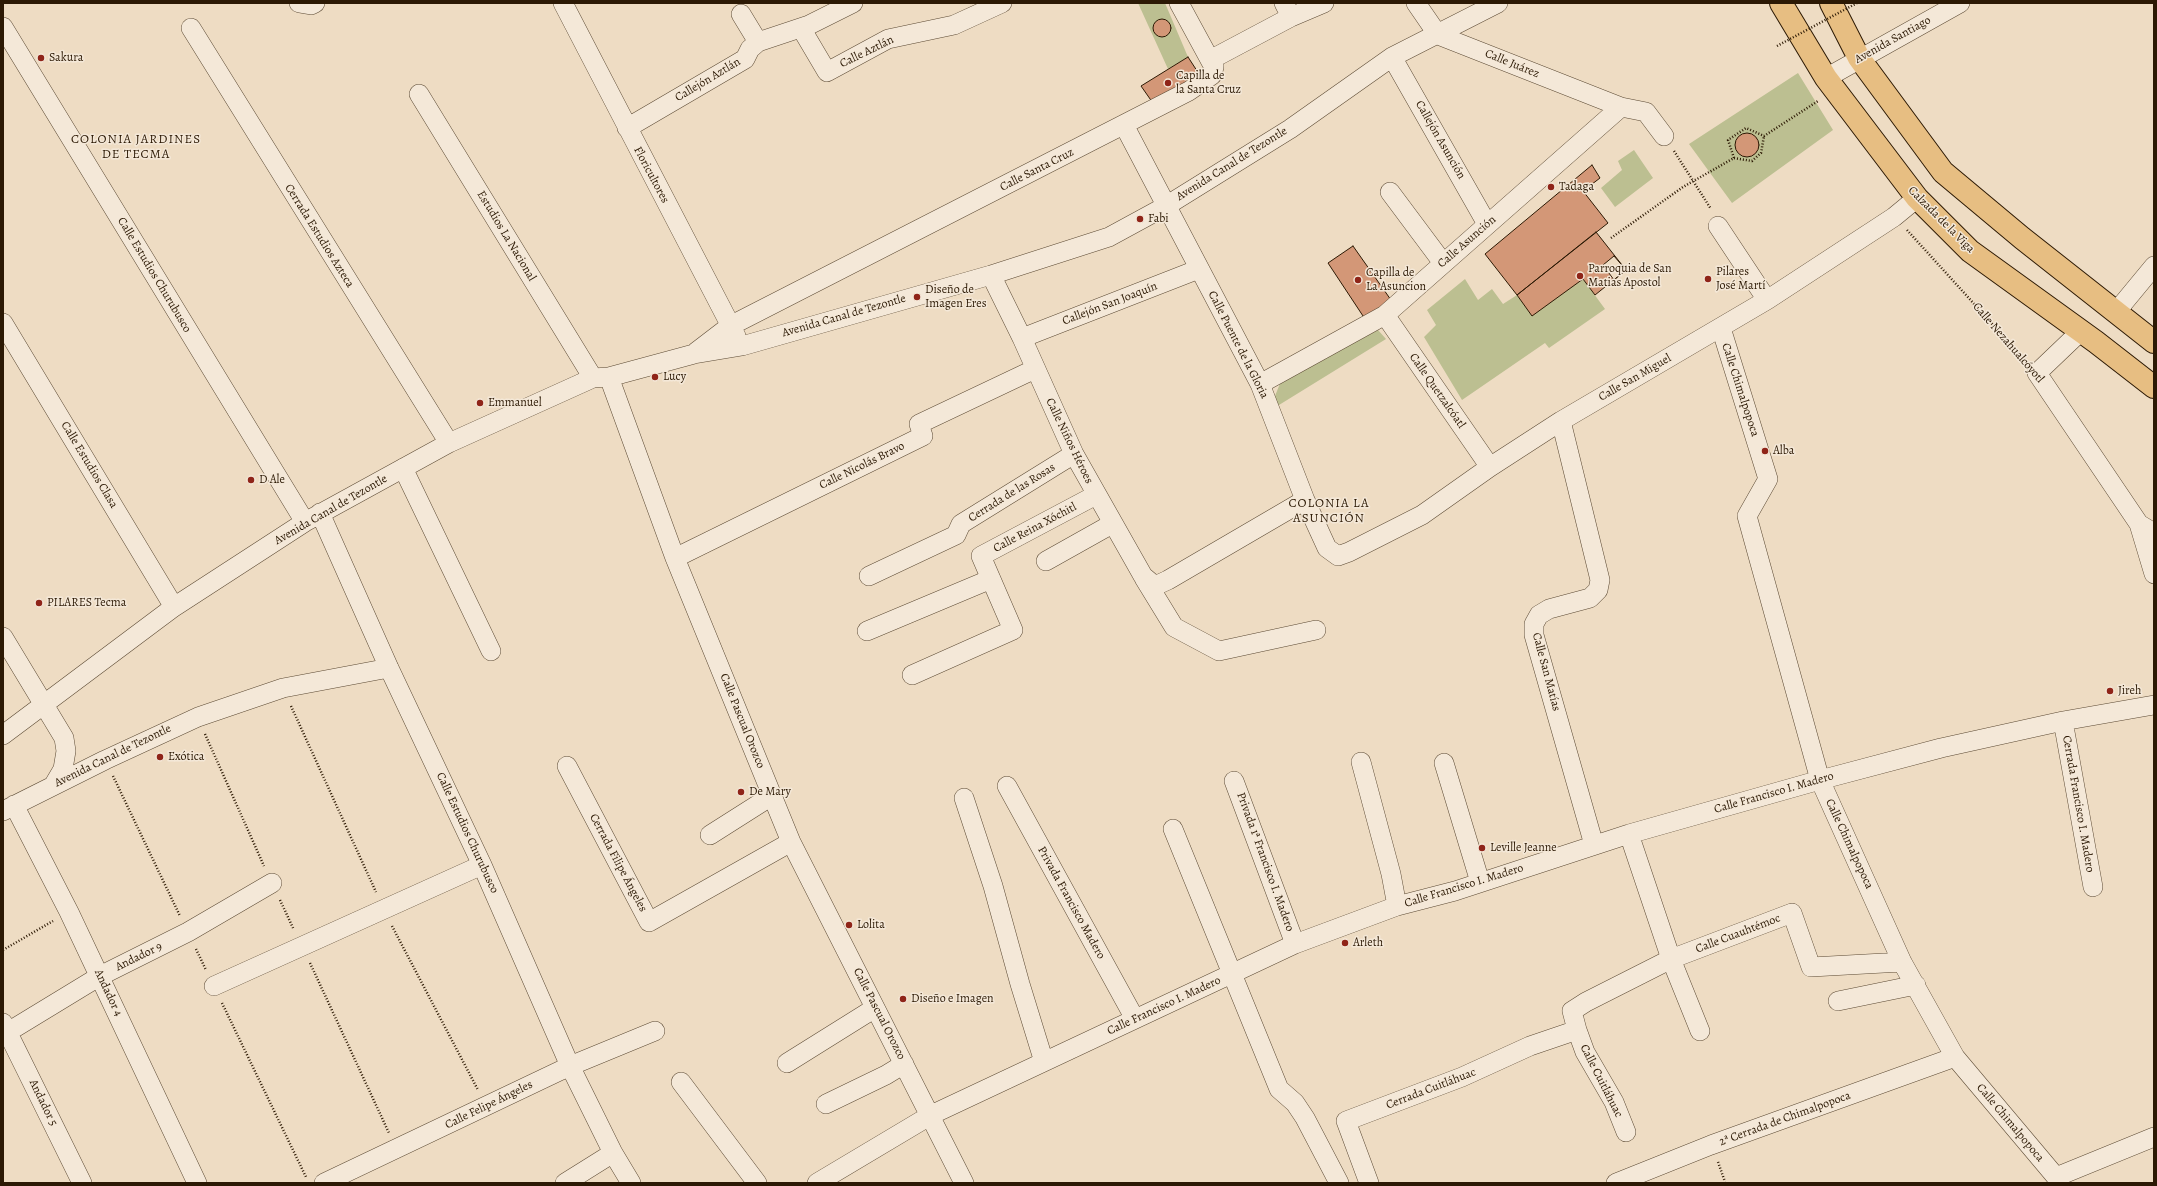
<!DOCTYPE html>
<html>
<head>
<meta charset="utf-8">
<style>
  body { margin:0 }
  #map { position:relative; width:2157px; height:1186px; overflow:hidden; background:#eedcc3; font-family:Alegreya,serif }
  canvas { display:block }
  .frame { position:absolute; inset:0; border:4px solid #2c1904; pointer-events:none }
</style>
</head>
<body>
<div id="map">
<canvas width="2157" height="1186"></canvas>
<div class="frame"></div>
</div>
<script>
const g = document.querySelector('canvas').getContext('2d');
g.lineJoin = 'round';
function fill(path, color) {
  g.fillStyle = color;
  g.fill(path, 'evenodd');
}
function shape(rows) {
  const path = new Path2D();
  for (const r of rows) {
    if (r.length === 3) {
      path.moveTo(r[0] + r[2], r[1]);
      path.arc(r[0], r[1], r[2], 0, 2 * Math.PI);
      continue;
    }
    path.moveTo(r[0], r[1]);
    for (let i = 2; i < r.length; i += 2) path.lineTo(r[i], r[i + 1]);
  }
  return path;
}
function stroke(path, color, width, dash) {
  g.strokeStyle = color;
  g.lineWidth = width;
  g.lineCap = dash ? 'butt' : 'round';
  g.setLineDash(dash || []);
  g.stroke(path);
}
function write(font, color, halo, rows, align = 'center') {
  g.font = font + ' Alegreya,serif';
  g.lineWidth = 3;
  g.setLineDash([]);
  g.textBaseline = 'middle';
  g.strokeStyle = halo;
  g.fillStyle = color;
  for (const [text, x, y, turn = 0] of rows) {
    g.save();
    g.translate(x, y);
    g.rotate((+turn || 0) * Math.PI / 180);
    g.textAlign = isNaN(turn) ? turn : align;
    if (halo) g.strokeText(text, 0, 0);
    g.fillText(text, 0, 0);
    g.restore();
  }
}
const green = shape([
  [1138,3,1165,3,1188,57,1168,69],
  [1798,73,1833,130,1732,203,1689,144],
  [1634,150,1653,178,1615,207,1601,188,1622,170,1618,161],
  [1465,279,1478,300,1492,289,1503,304,1517,295,1532,315,1583,279,1605,309,1549,348,1545,343,1462,400,1424,337,1436,325,1427,310],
  [1378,330,1386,339,1279,405,1276,403,1275,396,1281,381]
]);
const building = shape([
  [1162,28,9],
  [1188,57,1201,77,1155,106,1141,86,1188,57],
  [1747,145,12],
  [1592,165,1600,178,1583,191,1608,223,1517,295,1485,254,1592,165],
  [1596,232,1626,270,1595,295,1583,279,1532,316,1517,295,1596,232],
  [1353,246,1391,300,1365,319,1328,263,1353,246],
  [1614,256,1626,270,1614,280,1603,265,1614,256]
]);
const path = shape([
  [1674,151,1711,209],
  [1734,158,1752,161,1761,153,1764,136],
  [1907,230,2025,360],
  [1611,238,1683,187,1734,158,1728,140,1746,128,1764,136,1818,101],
  [291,706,376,892],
  [205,734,264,866],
  [113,776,180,916],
  [280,900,294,930],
  [392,926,478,1090],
  [196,949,206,970],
  [3,950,53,921],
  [310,963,389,1133],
  [222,1003,306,1177],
  [1718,1162,1725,1182]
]);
const minor = shape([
  [299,3,311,5,315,3],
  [563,3,736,336],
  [1179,3,1210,60],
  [1284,3,1291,17],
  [1416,3,1438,35,1621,107,1646,112,1664,136],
  [741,14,758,42],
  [3,27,305,522],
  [191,28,449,443],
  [801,28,827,72,888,39,954,25,1002,3],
  [1392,57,1487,224],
  [1826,78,1960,3],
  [419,94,593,378],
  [1124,125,1260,384,1305,500,1327,548,1338,556,1349,552,1422,515,1490,467,1561,421,1767,300,1894,217,1917,198],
  [627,128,745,59,750,49,758,42,809,25,853,3],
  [1390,192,1443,263],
  [1718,226,1767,300],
  [991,275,1022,338,1074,454,1143,576,1155,586,1168,580,1305,500],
  [2116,312,2154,266],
  [1385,315,1490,467],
  [3,323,174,607],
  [1721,328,1768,479,1747,516,1820,780,1902,962,1955,1057,2056,1177,2058,1183],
  [2081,331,2037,373,2139,524,2154,533],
  [1022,338,1199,269],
  [696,352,730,326,1189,91,1212,75,1214,67,1210,60,1291,17,1324,3],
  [609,377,675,558,791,842,964,1183],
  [1260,384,1385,315,1621,107],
  [1561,421,1600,580,1598,590,1590,598,1549,609,1539,615,1534,624,1534,635,1594,845],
  [403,468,491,651],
  [320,513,389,668,482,865,570,1066,613,1153,631,1183],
  [2139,524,2154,574],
  [675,558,923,436,919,424,1035,369],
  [1046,561,1112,524],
  [869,576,956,535,961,524,1074,454],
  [1144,578,1174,627,1219,651,1316,630],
  [867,631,991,579],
  [3,637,64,738,66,751,63,769,53,786],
  [912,675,1013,630,981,556,1096,495],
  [2063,721,2093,887],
  [3,735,174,607,305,522,449,443,593,378,609,377,694,354,742,346,991,275,1109,237,1166,206,1290,129,1392,57,1498,3],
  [1361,762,1391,874,1397,906],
  [1444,763,1480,882],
  [567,766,649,922,791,842],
  [1234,781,1295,944],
  [1007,786,1135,1019],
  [964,798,993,886,1020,984,1044,1062],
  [14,805,69,912,197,1183],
  [3,811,105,760,198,717,283,688,389,668],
  [1173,829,1279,1089,1295,1103,1305,1118,1339,1183],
  [1629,834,1671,959,1700,1031],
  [710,835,773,795],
  [214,986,482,865],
  [1838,1001,1916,985],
  [3,1023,82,1183],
  [8,1032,100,976,188,932,272,883],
  [787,1063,875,1008],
  [681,1082,757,1183],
  [826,1104,886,1075,904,1064],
  [1626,1132,1614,1102,1585,1052,1577,1030,1572,1011,1586,1002,1671,959,1792,913,1811,967,1902,962],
  [2056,1177,2154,1137],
  [324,1183,570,1066,655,1031],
  [565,1183,613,1153],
  [817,1183,931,1115,1295,944,1397,906,1455,891,1629,834,1820,780,1941,748,2063,721,2154,705],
  [1369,1183,1346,1121,1462,1077,1530,1046,1577,1030],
  [1616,1183,1711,1145,1955,1057]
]);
const major = shape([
  [1781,3,1826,78,1917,198,1970,251,2096,342,2154,387],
  [1831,3,1859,58,1943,172,2022,238,2154,342]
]);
const pathBridge = shape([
  [1777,46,1857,3]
]);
const markers = [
  [41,58,4,"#8f2418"],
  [1168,83,4,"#8f2418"],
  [1551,187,4,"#8f2418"],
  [1140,219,4,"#8f2418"],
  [1580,276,4,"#8f2418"],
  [1708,279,4,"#8f2418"],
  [1358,280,4,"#8f2418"],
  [917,297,4,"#8f2418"],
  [655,377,4,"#8f2418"],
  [480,403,4,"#8f2418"],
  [1765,451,4,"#8f2418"],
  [251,480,4,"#8f2418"],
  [39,603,4,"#8f2418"],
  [2110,691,4,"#8f2418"],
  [160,757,4,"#8f2418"],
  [741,792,4,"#8f2418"],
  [1482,848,4,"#8f2418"],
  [849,925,4,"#8f2418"],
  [1345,943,4,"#8f2418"],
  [903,999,4,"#8f2418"]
];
const streetNames = [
  ["Avenida Santiago",1893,40,-29],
  ["Calle Aztlán",867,52,-26],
  ["Calle Juárez",1512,64,22],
  ["Callejón Aztlán",708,80,-31],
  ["Callejón Asunción",1440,140,60],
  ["Avenida Canal de Tezontle",1232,164,-32],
  ["Calle Santa Cruz",1037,170,-27],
  ["Floricultores",651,175,62],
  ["Calzada de la Viga",1941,220,45],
  ["Cerrada Estudios Azteca",319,236,58],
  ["Estudios La Nacional",506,236,59],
  ["Calle Asunción",1467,242,-41],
  ["Calle Estudios Churubusco",154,275,59],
  ["Callejón San Joaquín",1110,304,-21],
  ["Avenida Canal de Tezontle",844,316,-16],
  ["Calle Nezahualcóyotl",2008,343,49],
  ["Calle Puente de la Gloria",1238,345,63],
  ["Calle San Miguel",1635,378,-30],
  ["Calle Chimalpopoca",1740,390,72],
  ["Calle Quetzalcóatl",1437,391,55],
  ["Calle Niños Héroes",1069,441,64],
  ["Calle Estudios Clasa",89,465,59],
  ["Calle Nicolás Bravo",862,466,-26],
  ["Cerrada de las Rosas",1012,493,-32],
  ["Avenida Canal de Tezontle",331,510,-30],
  ["Calle Reina Xóchitl",1035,528,-28],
  ["Calle San Matías",1546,672,75],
  ["Calle Pascual Orozco",742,721,68],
  ["Avenida Canal de Tezontle",113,756,-26],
  ["Calle Francisco I. Madero",1774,793,-16],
  ["Cerrada Francisco I. Madero",2078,804,80],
  ["Calle Estudios Churubusco",467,833,65],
  ["Calle Chimalpopoca",1849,844,65],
  ["Privada 1ª Francisco I. Madero",1265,862,70],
  ["Cerrada Filipe Ángeles",618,863,62],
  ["Calle Francisco I. Madero",1464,886,-17],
  ["Privada Francisco Madero",1071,903,61],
  ["Calle Cuauhtémoc",1738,934,-21],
  ["Andador 9",139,957,-26],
  ["Andador 4",108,993,65],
  ["Calle Francisco I. Madero",1164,1006,-25],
  ["Calle Pascual Orozco",879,1014,63],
  ["Calle Cuitláhuac",1601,1081,63],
  ["Cerrada Cuitláhuac",1431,1089,-21],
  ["Andador 5",43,1103,64],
  ["Calle Felipe Ángeles",489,1105,-26],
  ["2ª Cerrada de Chimalpopoca",1785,1119,-20],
  ["Calle Chimalpopoca",2010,1123,50]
];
const poiNames = [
  ["Sakura",49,58],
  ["Capilla de",1176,76],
  ["la Santa Cruz",1176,90],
  ["Tadaga",1559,187],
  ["Fabi",1148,219],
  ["Parroquia de San",1588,269],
  ["Matias Apostol",1588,283],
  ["Pilares",1716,272],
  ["José Martí",1716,286],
  ["Capilla de",1366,273],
  ["La Asuncion",1366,287],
  ["Diseño de",925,290],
  ["Imagen Eres",925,304],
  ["Lucy",663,377],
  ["Emmanuel",488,403],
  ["Alba",1773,451],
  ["D Ale",259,480],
  ["PILARES Tecma",47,603],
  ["Jireh",2118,691],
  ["Exótica",168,757],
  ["De Mary",749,792],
  ["Leville Jeanne",1490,848],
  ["Lolita",857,925],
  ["Arleth",1353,943],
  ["Diseño e Imagen",911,999]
];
const neighbourhoodNames = [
  ["COLONIA JARDINES",136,140],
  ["DE TECMA",136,155],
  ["COLONIA LA",1329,504],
  ["ASUNCIÓN",1329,519]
];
fill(green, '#bcbf91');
fill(building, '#d39777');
stroke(building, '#2c1904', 1);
stroke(minor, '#5c4a34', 20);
stroke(major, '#2c1904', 24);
stroke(path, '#2c1904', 2.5, [1, 2]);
stroke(minor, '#f4e8d8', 19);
stroke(major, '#e7be82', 22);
stroke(pathBridge, '#2c1904', 2.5, [1, 2]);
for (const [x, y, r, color] of markers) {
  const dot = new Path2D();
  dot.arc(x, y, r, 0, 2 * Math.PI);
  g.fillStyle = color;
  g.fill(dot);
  stroke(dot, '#f4e8d8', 1.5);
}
write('12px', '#2c1904', '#f4e8d8', streetNames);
write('12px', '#2c1904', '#f4e8d8', poiNames, 'left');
g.letterSpacing = '1px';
write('13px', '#2c1904', '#f4e8d8', neighbourhoodNames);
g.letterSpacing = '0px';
</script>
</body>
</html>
